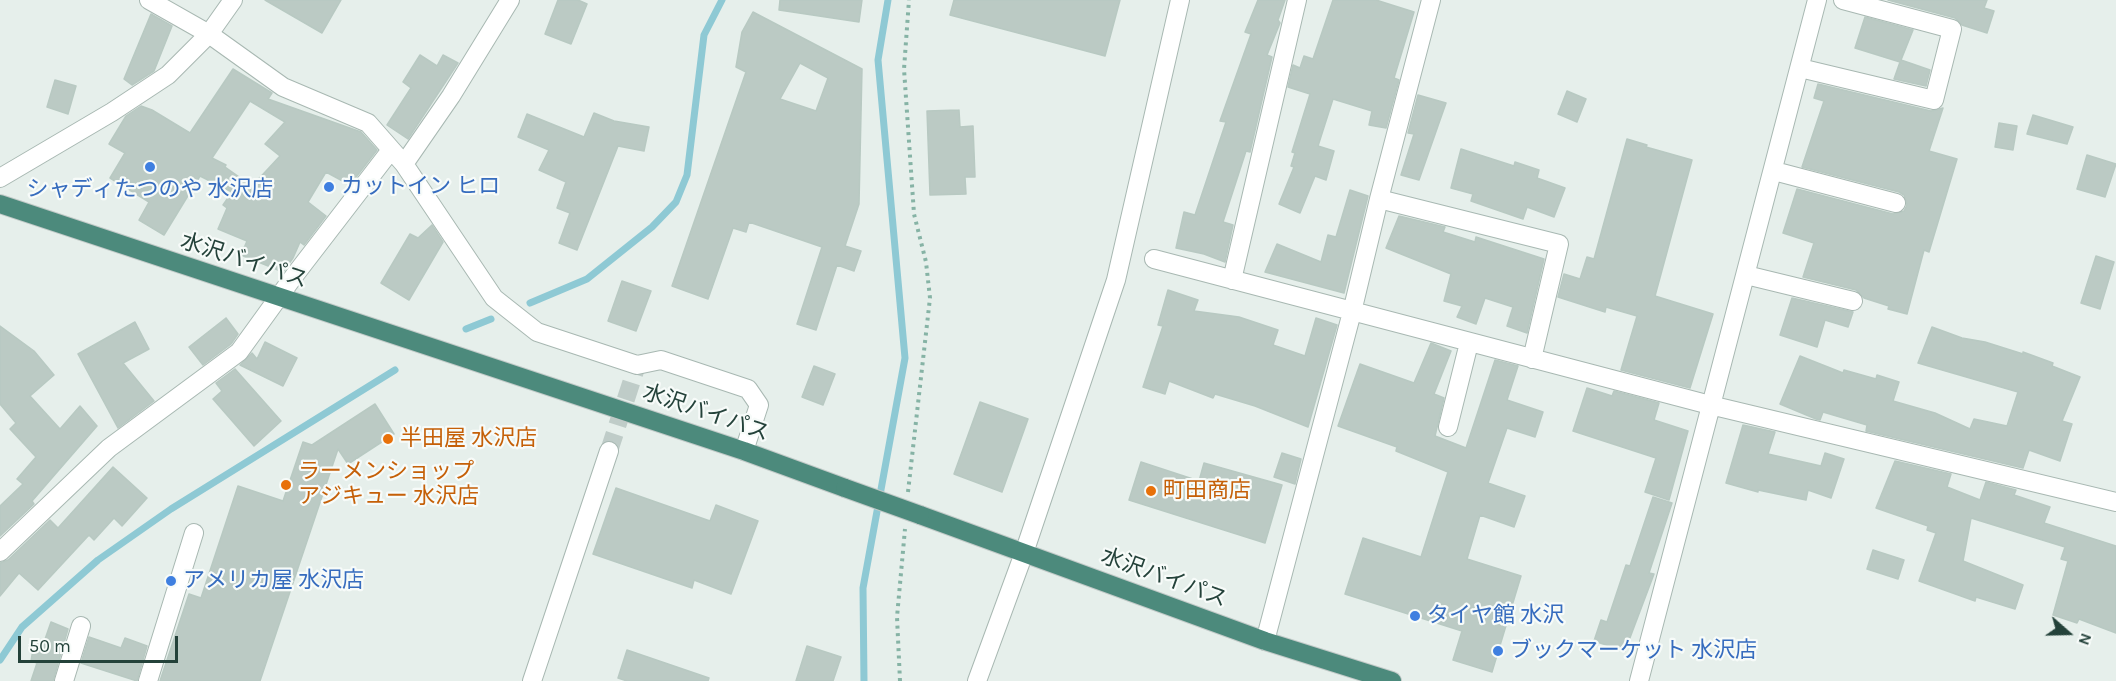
<!DOCTYPE html>
<html>
<head>
<meta charset="utf-8">
<style>
  body { margin:0 }
  #map { position:relative; width:2116px; height:681px; overflow:hidden; background:#e6efeb; font-family:Karla,sans-serif }
  canvas { display:block }
  .north { position:absolute; left:2038px; top:603px; width:60px; height:60px; -webkit-text-stroke:4px #f7fbf9; paint-order:stroke; rotate:110deg; font-size:16px; font-weight:700; line-height:24px; text-align:center; color:#24423a }
  .north::after { content:''; display:block; margin:auto; width:21px; height:27px; background:#24423a; clip-path:polygon(50% 0,100% 100%,50% 72%,0 100%) }
  .scale { position:absolute; left:18px; top:636px; width:160px; height:27px; box-sizing:border-box; border:3px solid #24423a; border-top:0; padding-left:8px; font-size:18px; line-height:21px; white-space:nowrap; color:#24423a; -webkit-text-stroke:4px #f7fbf9; paint-order:stroke }
</style>
</head>
<body>
<div id="map">
<canvas width="2116" height="681"></canvas>
<div class="north">N</div>
<div class="scale">50 m</div>
</div>
<script>
const g = document.querySelector('canvas').getContext('2d');
g.lineJoin = 'round';
function shape(rows) {
  const path = new Path2D();
  for (const r of rows) {
    path.moveTo(r[0], r[1]);
    for (let i = 2; i < r.length; i += 2) path.lineTo(r[i], r[i + 1]);
  }
  return path;
}
function stroke(path, color, width, dash) {
  g.strokeStyle = color;
  g.lineWidth = width;
  g.lineCap = dash ? 'butt' : 'round';
  g.setLineDash(dash || []);
  g.stroke(path);
}
function fill(path, color) {
  g.fillStyle = color;
  g.fill(path, 'evenodd');
}
function write(font, color, halo, rows, align = 'center') {
  g.font = font + ' Karla,"Noto Sans JP",sans-serif';
  g.lineWidth = 4.5;
  g.setLineDash([]);
  g.textBaseline = 'middle';
  g.strokeStyle = halo;
  g.fillStyle = color;
  for (const [text, x, y, turn = 0] of rows) {
    g.save();
    g.translate(x, y);
    g.rotate((+turn || 0) * Math.PI / 180);
    g.textAlign = isNaN(turn) ? turn : align;
    if (halo) g.strokeText(text, 0, 0);
    g.fillText(text, 0, 0);
    g.restore();
  }
}
const stream = shape([
  [530,303,587,279,652,227,676,202,687,175,704,35,722,0],
  [466,329,491,319],
  [0,660,22,627,98,560,171,509,395,370],
  [864,681,863,588,905,358,878,60,888,0]
]);
const building = shape([
  [265,0,341,0,322,33,265,0],
  [558,0,578,0,587,4,571,44,545,34,558,0],
  [780,0,862,0,859,22,779,10,780,0],
  [954,0,1120,0,1105,56,950,15,954,0],
  [1258,0,1285,0,1278,20,1280,23,1267,55,1272,57,1250,152,1246,151,1223,222,1233,225,1225,262,1204,254,1176,248,1184,212,1195,215,1226,122,1220,121,1251,34,1245,32,1258,0],
  [1333,0,1376,0,1414,12,1394,78,1399,80,1386,128,1369,125,1372,111,1333,99,1318,146,1334,151,1326,180,1315,176,1300,213,1279,204,1294,167,1291,166,1295,153,1292,152,1310,94,1288,87,1293,65,1300,68,1304,56,1313,59,1333,0],
  [1888,0,1987,0,1984,8,1994,11,1987,33,1962,25,1955,18,1888,0],
  [753,12,862,69,859,204,845,246,861,251,854,271,837,265,816,330,797,324,822,247,749,222,746,232,733,228,708,299,672,286,746,72,736,67,742,32,753,12],
  [800,63,828,78,816,111,780,99,800,63],
  [151,14,172,26,154,71,132,85,124,79,151,14],
  [1865,17,1913,30,1901,60,1930,70,1926,86,1894,79,1900,62,1855,48,1865,17],
  [420,55,437,66,443,55,458,63,408,139,387,125,411,88,403,82,420,55],
  [233,69,272,93,268,99,361,132,377,150,350,185,326,172,308,202,326,216,304,245,300,242,293,258,283,272,241,255,247,241,218,229,227,208,223,205,232,192,200,176,164,235,139,220,149,202,110,178,125,153,109,144,126,116,141,106,152,110,190,133,233,69],
  [250,101,285,122,265,144,280,156,252,186,225,167,226,165,212,158,250,101],
  [55,80,76,86,68,114,47,107,55,80],
  [1818,84,1931,111,1943,108,1929,151,1957,159,1929,252,1924,250,1907,314,1888,309,1889,306,1864,298,1856,290,1803,277,1814,243,1783,233,1797,189,1893,214,1904,211,1907,205,1904,195,1899,192,1802,167,1824,101,1814,98,1818,84],
  [1567,91,1586,99,1577,122,1558,114,1567,91],
  [1418,95,1446,103,1419,180,1401,175,1414,134,1408,133,1418,95],
  [959,110,960,127,973,126,975,177,965,177,966,194,930,195,927,111,959,110],
  [594,113,614,121,649,127,644,151,618,146,577,250,559,243,570,213,557,208,566,182,539,170,549,150,518,137,527,114,584,137,594,113],
  [2033,115,2073,127,2067,144,2027,134,2033,115],
  [1999,123,2017,126,2013,150,1995,147,1999,123],
  [1627,139,1647,145,1646,147,1692,160,1655,296,1713,314,1690,388,1621,370,1637,316,1606,307,1605,312,1558,297,1564,274,1580,279,1587,257,1594,259,1627,139],
  [1461,149,1514,166,1515,162,1539,170,1537,178,1565,188,1554,217,1527,207,1523,219,1471,201,1473,194,1451,188,1461,149],
  [2087,155,2116,164,2105,197,2077,189,2087,155],
  [1350,190,1368,196,1344,293,1265,272,1277,244,1321,262,1328,235,1336,237,1350,190],
  [1399,216,1445,227,1443,232,1475,242,1476,237,1544,259,1527,333,1507,326,1513,307,1485,298,1476,324,1457,317,1462,306,1444,301,1451,274,1386,248,1399,216],
  [432,225,443,242,409,300,381,283,410,234,418,238,432,225],
  [2096,256,2114,262,2100,309,2081,303,2096,256],
  [622,281,651,291,636,331,608,321,622,281],
  [1168,290,1198,300,1194,311,1239,317,1278,330,1273,345,1305,356,1316,318,1337,325,1308,427,1255,406,1215,394,1213,398,1169,381,1165,394,1143,387,1163,326,1158,325,1168,290],
  [1792,298,1853,312,1848,327,1825,320,1817,347,1780,335,1792,298],
  [226,318,238,334,231,344,203,365,189,347,226,318],
  [135,322,149,349,123,363,154,401,118,428,78,354,135,322],
  [0,326,34,351,54,375,30,396,60,429,80,406,97,426,32,501,34,504,0,536,0,506,23,484,17,479,36,457,10,429,16,423,0,404,0,326],
  [1932,327,1962,338,1985,342,2023,354,2023,352,2053,363,2052,366,2080,377,2062,421,2072,424,2060,461,2029,450,2023,468,1866,431,1867,425,1823,412,1820,420,1816,419,1780,404,1800,356,1843,373,1844,370,1876,379,1877,375,1899,382,1893,401,1935,413,1970,429,1974,419,2007,426,2018,392,1918,363,1932,327],
  [265,342,297,358,283,386,240,365,252,353,257,359,265,342],
  [1431,343,1451,351,1434,394,1444,398,1435,436,1466,448,1495,360,1518,366,1507,400,1543,412,1535,437,1507,428,1488,483,1525,496,1514,527,1480,515,1467,559,1521,576,1492,672,1453,660,1462,631,1345,594,1363,538,1421,557,1448,472,1396,451,1397,447,1338,426,1360,364,1414,383,1431,343],
  [814,366,835,374,823,405,802,397,814,366],
  [235,369,281,421,254,446,213,399,222,391,216,383,235,369],
  [1587,388,1612,396,1614,391,1659,403,1654,420,1688,431,1669,500,1645,492,1656,458,1573,431,1587,388],
  [980,402,1028,419,1002,492,954,474,980,402],
  [375,404,394,434,348,464,338,449,260,681,160,681,189,594,201,598,238,486,283,501,303,442,312,445,375,404],
  [1743,425,1775,432,1768,454,1821,466,1825,453,1844,459,1831,498,1808,490,1806,500,1758,490,1758,492,1726,483,1743,425],
  [1282,453,1301,459,1295,484,1274,477,1282,453],
  [1895,461,1951,474,1947,487,1980,500,1986,482,2016,490,2014,495,2050,507,2044,523,2116,546,2116,633,2079,619,2077,623,2053,615,2068,561,2061,559,2065,547,1971,518,1963,561,2023,585,2015,609,1976,597,1975,601,1919,581,1936,533,1927,530,1928,526,1876,508,1895,461],
  [1141,462,1199,481,1204,463,1282,485,1265,543,1129,500,1141,462],
  [113,467,147,498,122,526,114,518,94,540,89,535,38,590,19,573,0,596,0,563,8,560,50,520,58,528,113,467],
  [616,488,710,521,716,505,758,521,731,594,694,580,692,588,593,554,616,488],
  [1653,497,1672,503,1649,573,1654,574,1625,651,1594,641,1601,620,1607,622,1626,565,1630,566,1653,497],
  [1873,550,1904,560,1898,579,1867,569,1873,550],
  [51,622,68,629,53,681,31,681,37,663,31,661,34,643,43,645,51,622],
  [89,637,121,648,125,638,147,646,137,681,81,663,89,637],
  [807,646,841,657,833,681,796,681,807,646],
  [627,650,709,678,708,681,627,681,618,678,627,650]
]);
const minorTunnel = shape([
  [609,451,637,365]
]);
const path = shape([
  [908,492,930,298,926,262,914,214,904,69,909,0],
  [900,681,897,617,905,529]
]);
const minor = shape([
  [149,0,209,34,283,87,368,123,404,164,494,298,537,332,637,365,661,360,748,389,759,405,744,451],
  [1800,68,1934,100,1952,29,1843,0],
  [404,164,451,96,510,0],
  [1774,171,1896,203],
  [0,178,112,112,168,75,209,34,233,0],
  [1379,199,1431,0],
  [1154,259,1710,405,2116,502],
  [1746,275,1853,301],
  [1232,280,1297,0],
  [1448,427,1469,343],
  [0,552,109,448,239,352,294,276,391,150],
  [1265,641,1352,312,1379,199,1559,244,1532,359],
  [64,681,81,626],
  [148,681,194,533],
  [532,681,609,451],
  [1639,681,1817,0]
]);
const tertiary = shape([
  [977,681,1024,553,1116,280,1180,0]
]);
const trunk = shape([
  [0,204,744,451,845,488],
  [920,515,1265,641,1392,681]
]);
const trunkBridge = shape([
  [845,488,920,515]
]);
const markers = [
  [150,167,6,"#3f7fe0"],
  [329,187,6,"#3f7fe0"],
  [388,439,6,"#e8710a"],
  [286,485,6,"#e8710a"],
  [1151,491,6,"#e8710a"],
  [171,581,6,"#3f7fe0"],
  [1415,616,6,"#3f7fe0"],
  [1498,651,6,"#3f7fe0"]
];
const shopNames = [
  ["カットイン ヒロ",341,187],
  ["シャディたつのや 水沢店",150,190,"center"],
  ["アメリカ屋 水沢店",183,581],
  ["タイヤ館 水沢",1427,616],
  ["ブックマーケット 水沢店",1510,651]
];
const streetNames = [
  ["水沢バイパス",244,261,18],
  ["水沢バイパス",706,413,19],
  ["水沢バイパス",1164,578,20]
];
const foodNames = [
  ["半田屋 水沢店",400,439],
  ["ラーメンショップ",298,472],
  ["アジキュー 水沢店",298,497],
  ["町田商店",1163,491]
];
stroke(stream, '#8ec9d4', 7);
fill(building, '#bbcac4');
stroke(building, '#b8c9c2', 1.5);
stroke(minorTunnel, '#bfccc8', 18, [18, 9]);
stroke(minor, '#a8b8b2', 20);
stroke(tertiary, '#a8b8b2', 20);
stroke(trunk, '#c2cac8', 20);
stroke(path, '#86b3a5', 4, [3, 4.5]);
stroke(minor, '#fff', 18);
stroke(tertiary, '#fff', 18);
stroke(trunk, '#4c8a7c', 18);
stroke(trunkBridge, '#c2cac8', 20, []);
stroke(trunkBridge, '#4c8a7c', 18);
for (const [x, y, r, color] of markers) {
  const dot = new Path2D();
  dot.arc(x, y, r, 0, 2 * Math.PI);
  g.fillStyle = color;
  g.fill(dot);
  stroke(dot, '#f7fbf9', 2);
}
write('22px', '#366cbe', '#f7fbf9', shopNames, 'left');
write('22px', '#24423a', '#f7fbf9', streetNames);
write('22px', '#c56008', '#f7fbf9', foodNames, 'left');
</script>
</body>
</html>
